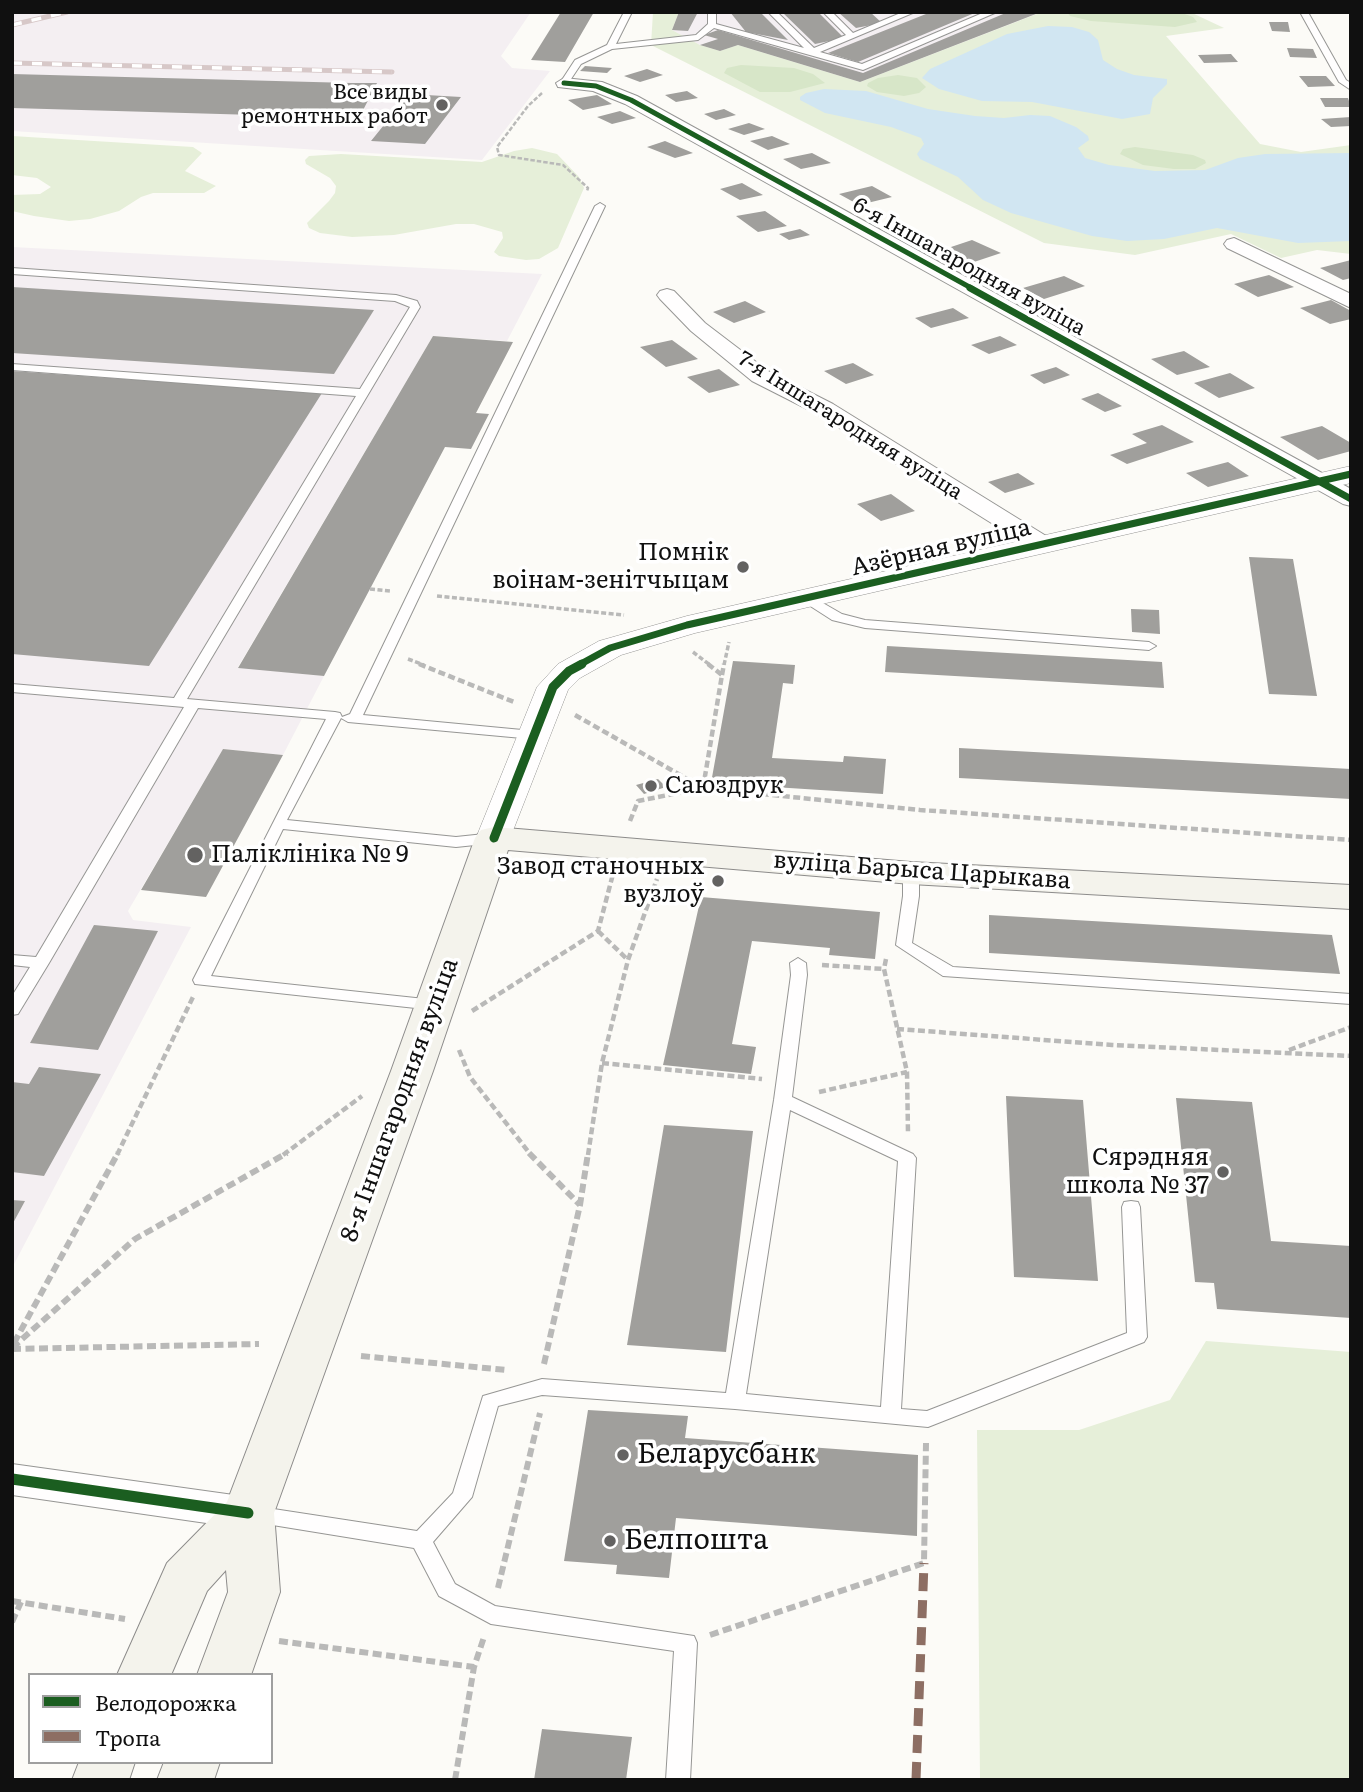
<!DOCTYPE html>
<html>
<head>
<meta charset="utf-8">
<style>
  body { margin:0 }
  #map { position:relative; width:1363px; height:1792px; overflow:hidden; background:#fcfbf7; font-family:Literata,serif }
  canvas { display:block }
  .frame { position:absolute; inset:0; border:14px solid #101010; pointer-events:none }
  .legend { position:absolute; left:28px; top:1673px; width:245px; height:91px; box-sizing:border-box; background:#fff; border:2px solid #9f9f9f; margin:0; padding:9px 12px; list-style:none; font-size:21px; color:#101010 }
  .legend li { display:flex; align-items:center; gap:14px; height:35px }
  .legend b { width:35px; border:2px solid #9f9f9f }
</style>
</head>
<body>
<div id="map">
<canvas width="1363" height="1792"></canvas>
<div class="frame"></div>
<ul class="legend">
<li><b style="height:9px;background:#1b5e20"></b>Велодорожка</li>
<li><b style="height:9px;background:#8d6e63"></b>Тропа</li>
</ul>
</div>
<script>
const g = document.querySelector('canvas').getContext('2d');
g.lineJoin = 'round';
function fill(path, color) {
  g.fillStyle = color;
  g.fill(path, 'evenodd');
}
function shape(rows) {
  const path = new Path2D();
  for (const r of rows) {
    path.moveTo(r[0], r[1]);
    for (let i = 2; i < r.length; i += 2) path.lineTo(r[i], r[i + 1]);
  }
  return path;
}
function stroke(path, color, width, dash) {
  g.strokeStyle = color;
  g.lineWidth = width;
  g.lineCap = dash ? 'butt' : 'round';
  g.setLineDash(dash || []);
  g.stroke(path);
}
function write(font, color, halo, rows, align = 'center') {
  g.font = font + ' Literata,serif';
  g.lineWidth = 7;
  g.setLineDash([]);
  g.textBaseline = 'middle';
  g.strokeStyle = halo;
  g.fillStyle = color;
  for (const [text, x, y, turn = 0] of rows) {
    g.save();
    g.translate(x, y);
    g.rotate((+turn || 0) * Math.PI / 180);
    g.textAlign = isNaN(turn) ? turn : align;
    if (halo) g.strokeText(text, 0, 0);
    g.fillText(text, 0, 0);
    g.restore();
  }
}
const industrial = shape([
  [18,12,531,12,501,56,512,68,550,71,482,160,12,131,12,14],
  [679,12,1042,12,860,82,738,45,720,51,700,45,672,30],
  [12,247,542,274,507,341,433,336,238,667,324,676,283,755,223,749,128,911,133,920,191,927,12,1268]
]);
const green = shape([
  [653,12,679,12,672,30,700,45,720,51,738,45,860,82,1042,12,1190,12,1224,28,1166,36,1260,144,1301,152,1351,145,1351,254,1317,250,1281,258,1231,234,1135,255,1044,243,651,45],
  [12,136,193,147,202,153,185,171,216,186,204,193,153,193,141,197,119,211,90,219,69,221,34,216,12,211,12,195,40,194,51,187,37,178,12,175],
  [532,148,557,154,579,177,584,188,558,248,539,259,526,260,499,256,494,252,503,238,502,232,474,224,456,224,394,235,352,237,320,233,309,228,307,223,329,201,335,193,336,186,330,178,306,164,305,160,309,156,341,154,482,162,514,151],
  [1206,1341,1351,1352,1351,1780,980,1780,977,1430,1079,1430,1170,1400]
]);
const forest = shape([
  [1067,12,1179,12,1193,17,1197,22,1175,27,1091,21,1070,16],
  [741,65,794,68,813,74,825,83,790,92,760,92,724,73,727,68],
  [898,75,917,78,926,87,919,93,904,96,877,92,867,86,868,83,878,78],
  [1135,147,1193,155,1205,160,1206,163,1195,169,1174,169,1143,165,1120,154,1123,149]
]);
const water = shape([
  [1048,26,1072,27,1089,32,1098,40,1103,60,1117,69,1134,75,1167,79,1167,84,1153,98,1150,114,1122,119,1032,102,982,101,939,89,922,78,930,69,1007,34],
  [824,89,866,91,928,109,975,116,1004,118,1030,115,1050,116,1076,127,1088,136,1089,140,1078,148,1085,158,1109,165,1155,171,1205,170,1238,158,1265,154,1351,153,1351,241,1298,243,1217,228,1164,239,1127,241,1092,236,1011,213,983,200,958,177,920,159,917,154,924,144,921,138,891,127,825,113,800,100,800,97,806,93]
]);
const building = shape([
  [561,12,594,12,565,62,531,60],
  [679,12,698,12,688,31,672,30],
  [730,12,760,12,788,40,746,32],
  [782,12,818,12,844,38,815,44],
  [838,12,870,12,882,23,856,28],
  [931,12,977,12,858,62,828,53],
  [1008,12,1041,12,860,82,738,45,720,51,700,45,718,39,704,35,718,30,863,73],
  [1269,22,1288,22,1290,32,1272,31],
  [1287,48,1313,49,1317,58,1290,57],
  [1231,54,1238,62,1204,63,1198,55],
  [585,66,612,68,607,73,580,71],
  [647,69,663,75,640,82,624,76],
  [12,74,351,83,377,83,359,118,12,108],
  [1299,76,1326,76,1335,86,1308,87],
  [687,91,698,98,676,102,665,95],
  [409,94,461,97,425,144,371,141],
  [597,95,612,104,583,110,568,100],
  [1320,98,1348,98,1351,107,1325,107],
  [724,109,736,115,716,120,704,114],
  [620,111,636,118,612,124,597,117],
  [1351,117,1351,126,1331,127,1321,119],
  [749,123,765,129,744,135,728,129],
  [772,136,790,144,768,150,750,141],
  [665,141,693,153,675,158,647,147],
  [812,153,831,163,801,169,783,159],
  [742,183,763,195,740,200,720,189],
  [872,186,892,197,859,205,839,194],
  [765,211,787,226,758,232,736,216],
  [800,229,810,235,789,240,779,234],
  [972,240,1001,253,971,263,942,250],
  [1351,260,1351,278,1343,280,1320,268],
  [1269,275,1294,287,1258,297,1234,284],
  [1064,276,1085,286,1044,299,1023,288],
  [12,287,374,310,334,374,12,353],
  [1331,300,1351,311,1351,319,1330,324,1300,308],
  [745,301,766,312,734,323,713,312],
  [953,308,969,318,931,328,915,318],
  [433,336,513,342,476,413,489,414,471,449,445,447,324,676,238,668],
  [1000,336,1017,345,989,354,971,345],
  [672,340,698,359,666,367,640,347],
  [1184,351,1210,367,1177,375,1151,359],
  [853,363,874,375,846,384,824,371],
  [1056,367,1070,375,1044,384,1030,375],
  [719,369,740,385,709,393,687,377],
  [12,371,322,393,149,666,12,654],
  [1230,373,1255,388,1219,398,1194,383],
  [1098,393,1122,406,1105,412,1081,399],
  [1162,425,1194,442,1127,464,1110,455,1147,443,1132,434],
  [1322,426,1351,443,1351,451,1318,460,1280,437],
  [1228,462,1249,476,1208,487,1186,473],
  [1018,473,1035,484,1005,493,988,482],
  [891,494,915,511,881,521,857,504],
  [1249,557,1293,559,1317,696,1269,694],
  [1131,609,1159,610,1160,634,1132,632],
  [887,646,1162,662,1164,688,885,672],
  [733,661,795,665,793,684,783,683,772,758,843,762,844,756,886,759,883,794,711,783],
  [959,748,1351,769,1351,799,959,778],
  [223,749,283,755,206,897,141,890],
  [658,779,666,787,644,794,636,785],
  [701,897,880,912,875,959,829,955,830,948,752,941,732,1044,756,1047,751,1074,663,1065],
  [989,915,1332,935,1340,974,989,953],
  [94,925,158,931,98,1050,30,1043],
  [39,1067,101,1074,44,1176,12,1172,12,1082,29,1084],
  [1006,1096,1083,1100,1098,1281,1014,1277],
  [1176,1098,1252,1102,1271,1241,1351,1246,1351,1318,1217,1309,1214,1283,1195,1282],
  [664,1125,753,1131,726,1352,627,1345],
  [12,1200,25,1201,12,1225],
  [588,1410,688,1416,685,1438,918,1455,917,1536,676,1518,669,1578,616,1574,617,1565,564,1561],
  [542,1729,632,1737,626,1780,534,1780]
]);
const pathFar3 = shape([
  [542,93,528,106,497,147,499,155,563,165,588,188,587,191]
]);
const pathFar2 = shape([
  [370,589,390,591],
  [437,596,624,615],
  [693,652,710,665],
  [408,659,424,665],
  [724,665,729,642]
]);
const pathFar1 = shape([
  [419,664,514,702],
  [722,675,724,664],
  [575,715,703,788,722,675,708,664],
  [630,821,638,801,703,788,920,810,1351,840],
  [598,931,628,960],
  [886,959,884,969,907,1072,908,1133],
  [822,965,884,969],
  [472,1011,598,931,613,874],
  [897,1029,1112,1045,1351,1056],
  [459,1050,470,1077,531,1155],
  [1289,1050,1351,1027],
  [602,1063,762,1079],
  [819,1092,907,1072],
  [117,1155,193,997],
  [283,1155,362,1096],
  [588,1155,602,1063,628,960,657,879]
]);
const path = shape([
  [529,1153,580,1205],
  [14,1343,118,1153],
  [12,1348,135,1239,287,1153],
  [12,1349,259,1344],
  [361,1356,506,1370],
  [544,1364,580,1205,588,1153],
  [498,1588,540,1413],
  [12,1601,125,1619],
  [12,1622,21,1602],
  [710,1635,924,1563,926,1443],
  [279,1641,474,1667],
  [455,1780,474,1667,484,1637]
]);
const service = shape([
  [624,12,632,12,616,44,696,35,708,24,708,12,716,12,716,24,804,48,768,12,777,12,814,48,846,35,823,12,832,12,853,33,903,12,915,12,820,52,862,64,985,12,997,12,863,70,714,28,698,40,612,49,581,64,567,85,561,85,560,83,575,60,607,45,624,12],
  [1300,12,1312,12,1309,14,1346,80,1351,83,1351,90,1339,82,1300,12],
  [600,203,605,206,363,715,533,731,540,735,533,739,348,722,341,718,287,820,456,837,494,833,502,838,494,843,456,847,283,829,211,976,434,1000,442,1005,440,1009,434,1010,195,984,193,980,326,719,198,708,49,963,18,1014,12,1015,12,996,30,967,12,965,12,955,36,957,184,707,12,692,12,684,174,698,356,396,12,370,12,364,360,389,410,307,395,301,12,274,12,268,396,295,417,301,420,307,187,699,335,712,340,713,342,717,350,714,595,206,600,203],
  [809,595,842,614,865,620,1149,642,1156,646,1149,650,865,628,832,620,804,602,804,596,809,595],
  [911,868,919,873,919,896,912,943,953,967,1351,994,1351,1004,943,976,896,945,903,896,903,873,911,868],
  [798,958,806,963,807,975,792,1097,913,1154,916,1158,901,1409,927,1411,1127,1333,1122,1207,1124,1202,1131,1201,1138,1202,1140,1207,1147,1337,1144,1342,928,1427,735,1409,542,1395,498,1406,472,1497,433,1542,455,1584,495,1606,694,1636,697,1643,690,1780,666,1780,674,1651,491,1624,439,1596,414,1548,254,1522,247,1520,243,1514,247,1508,254,1506,417,1531,453,1493,483,1396,542,1379,726,1393,774,1100,791,975,790,963,798,958],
  [790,1110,898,1161,881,1407,746,1394,790,1110]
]);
const minor = shape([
  [564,78,602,82,637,96,1351,489,1351,506,1343,504,625,104,593,91,558,87,556,83,564,78],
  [1234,238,1351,294,1351,308,1227,248,1224,244,1227,240,1234,238],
  [667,289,674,291,705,323,768,371,833,404,1051,539,1054,544,1051,549,1042,551,1033,549,817,414,752,381,691,331,660,299,657,295,660,291,667,289],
  [12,1464,248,1497,262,1502,268,1513,262,1524,248,1529,12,1495,12,1464]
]);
const tertiary = shape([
  [1351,466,1351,483,695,633,621,655,580,678,568,690,507,846,494,849,481,846,476,838,537,687,558,664,599,641,687,616,1351,466]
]);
const secondary = shape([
  [494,827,911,862,1351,885,1351,909,911,884,508,850,433,1071,274,1513,280,1592,251,1675,197,1675,228,1592,226,1570,207,1591,171,1675,117,1675,167,1563,227,1502,391,1071,475,838,481,830,494,827],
  [79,1762,135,1762,129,1780,72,1780,79,1762],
  [164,1762,220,1762,214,1780,157,1780,164,1762]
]);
const rail = shape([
  [12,25,67,12],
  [12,63,392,72]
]);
const quiet = shape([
  [916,1780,924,1563]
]);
const cyclewayFar3 = shape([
  [564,83,596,86,631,100,973,289]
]);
const cyclewayFar2 = shape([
  [970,288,1351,499],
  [579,665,610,648,687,625,1351,474]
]);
const cyclewayFar1 = shape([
  [494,838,553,687,569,671,582,664]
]);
const cycleway = shape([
  [12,1479,248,1513]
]);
const markers = [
  [442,105,7,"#636261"],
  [743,567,7,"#636261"],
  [651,786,7,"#636261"],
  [195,855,9,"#636261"],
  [718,881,7,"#636261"],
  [1223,1172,7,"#636261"],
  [623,1455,7,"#636261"],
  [610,1541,7,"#636261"]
];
const farPoinames = [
  ["Все виды",428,93],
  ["ремонтных работ",428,117]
];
const farStreetnames = [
  ["6-я Іншагародняя вуліца",969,267,29],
  ["7-я Іншагародняя вуліца",850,426,32]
];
const streetNames = [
  ["Азёрная вуліца",941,548,-13],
  ["вуліца Барыса Царыкава",922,871,4],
  ["8-я Іншагародняя вуліца",400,1100,-70]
];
const poiNames = [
  ["Помнік",729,553],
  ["воінам-зенітчыцам",729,581],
  ["Саюздрук",665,786,"left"],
  ["Паліклініка № 9",211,855,"left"],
  ["Завод станочных",704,867],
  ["вузлоў",704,895],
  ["Сярэдняя",1209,1158],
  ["школа № 37",1209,1186]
];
const nearPoinames = [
  ["Беларусбанк",637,1455],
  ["Белпошта",624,1541]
];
fill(industrial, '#f4eff2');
fill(green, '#e6efd9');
fill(forest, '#d7e6c8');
fill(water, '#d1e6f2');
fill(building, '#a09f9c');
stroke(service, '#969694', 2);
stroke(minor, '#969694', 2);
stroke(tertiary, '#969694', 1);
stroke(secondary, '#8d8c8b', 2);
stroke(pathFar3, '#b9b9b8', 2.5, [4.5, 2]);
stroke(pathFar2, '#b9b9b8', 3.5, [5, 2.5]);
stroke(pathFar1, '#b9b9b8', 4.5, [7, 3.5]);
stroke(path, '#b9b9b8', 6, [9, 4.5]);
fill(service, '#fffefe');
fill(minor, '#fffefe');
fill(tertiary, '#fffefe');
fill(secondary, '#f4f3ec');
stroke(rail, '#d7c8c8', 5);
stroke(rail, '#fff', 3.5, [10]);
stroke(quiet, '#8d6e63', 9, [18, 9]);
stroke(cyclewayFar3, '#1b5e20', 5);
stroke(cyclewayFar2, '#1b5e20', 7);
stroke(cyclewayFar1, '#1b5e20', 9);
stroke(cycleway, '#1b5e20', 11);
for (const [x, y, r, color] of markers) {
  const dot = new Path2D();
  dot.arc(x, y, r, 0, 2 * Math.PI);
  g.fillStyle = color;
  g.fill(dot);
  stroke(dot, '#fff', 2.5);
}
write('21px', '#101010', '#fff', farPoinames, 'right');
write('21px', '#101010', '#fff', farStreetnames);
write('24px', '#101010', '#fff', streetNames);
write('24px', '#101010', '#fff', poiNames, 'right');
write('28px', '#101010', '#fff', nearPoinames, 'left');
</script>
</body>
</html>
